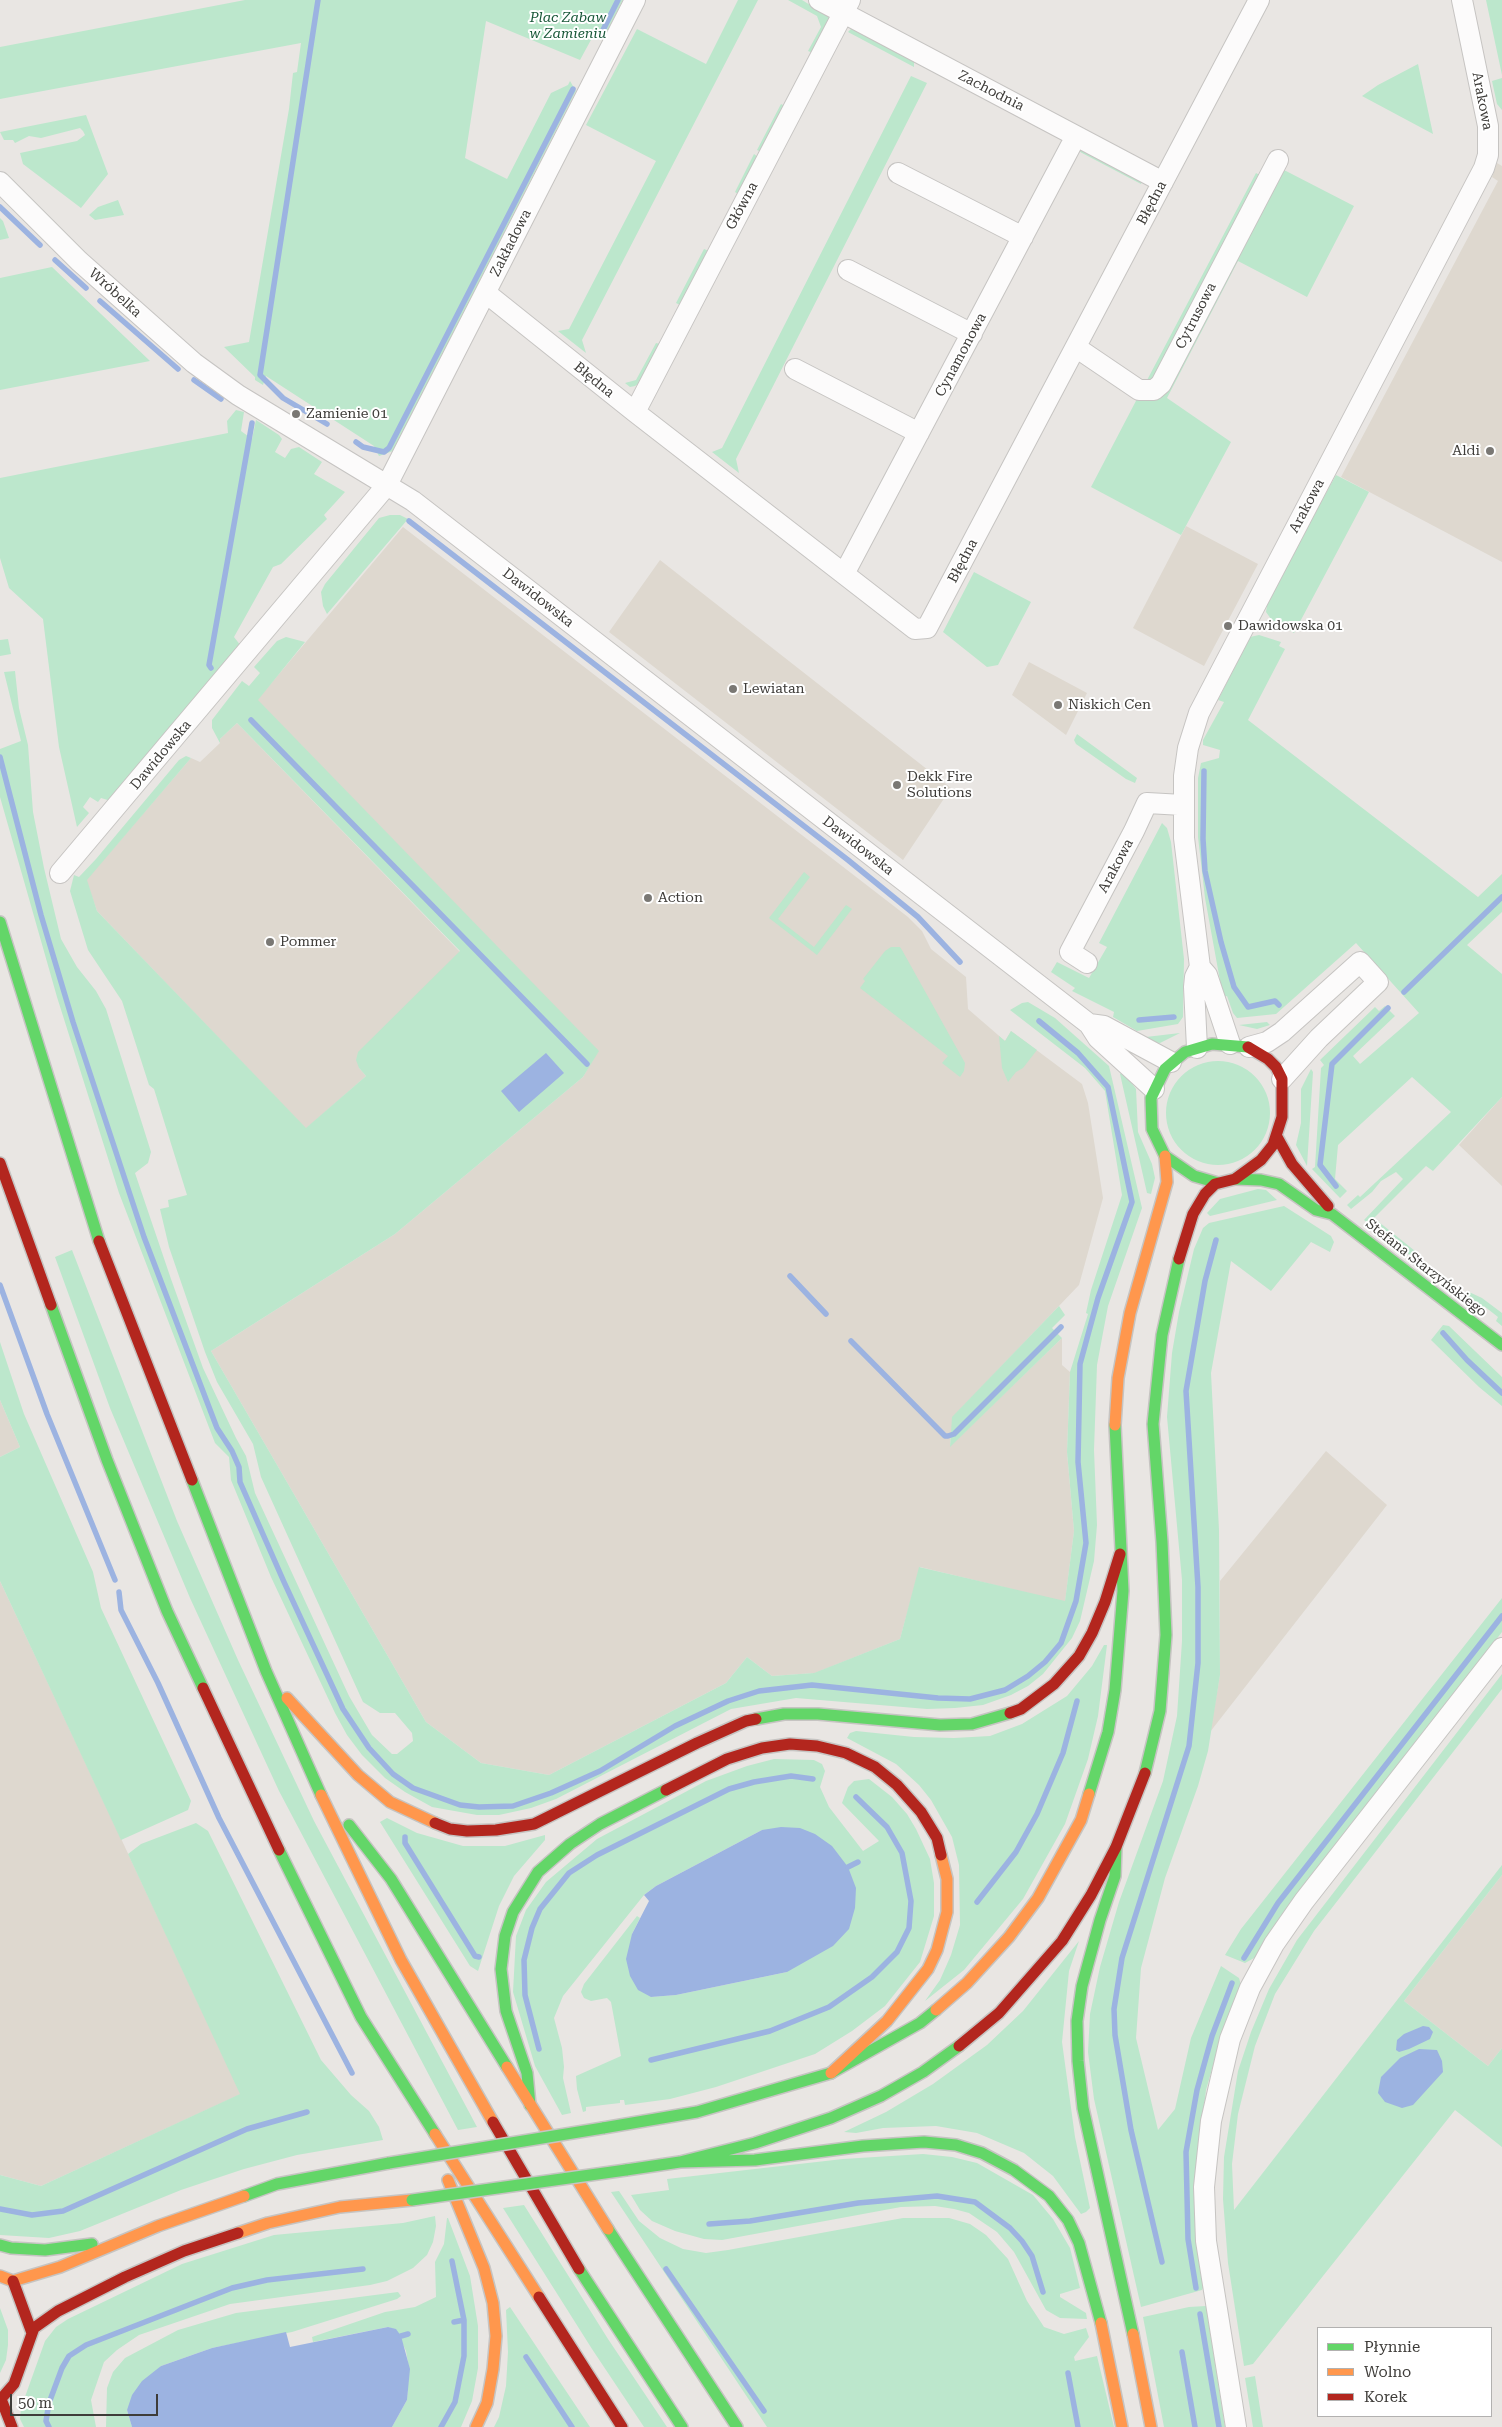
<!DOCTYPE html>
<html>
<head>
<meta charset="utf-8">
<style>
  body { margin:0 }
  #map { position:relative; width:1502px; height:2427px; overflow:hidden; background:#e9e6e3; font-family:"Roboto Serif",serif }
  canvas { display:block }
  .legend { position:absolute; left:1317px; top:2327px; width:175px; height:90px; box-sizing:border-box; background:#fff; border:1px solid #b2b1b0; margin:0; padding:6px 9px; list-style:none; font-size:15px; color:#3e3c39 }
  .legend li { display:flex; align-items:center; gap:10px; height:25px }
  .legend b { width:25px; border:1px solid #b2b1b0 }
  .scale { position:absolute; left:10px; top:2394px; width:148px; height:22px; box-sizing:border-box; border:2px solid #3e3c39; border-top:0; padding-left:6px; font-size:15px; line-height:18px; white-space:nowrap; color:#3e3c39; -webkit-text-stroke:4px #fff; paint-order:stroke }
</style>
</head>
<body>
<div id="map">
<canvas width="1502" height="2427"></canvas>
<ul class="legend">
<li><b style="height:6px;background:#63d668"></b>Płynnie</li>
<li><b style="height:6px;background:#ff974d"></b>Wolno</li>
<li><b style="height:6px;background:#b3261e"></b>Korek</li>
</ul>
<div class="scale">50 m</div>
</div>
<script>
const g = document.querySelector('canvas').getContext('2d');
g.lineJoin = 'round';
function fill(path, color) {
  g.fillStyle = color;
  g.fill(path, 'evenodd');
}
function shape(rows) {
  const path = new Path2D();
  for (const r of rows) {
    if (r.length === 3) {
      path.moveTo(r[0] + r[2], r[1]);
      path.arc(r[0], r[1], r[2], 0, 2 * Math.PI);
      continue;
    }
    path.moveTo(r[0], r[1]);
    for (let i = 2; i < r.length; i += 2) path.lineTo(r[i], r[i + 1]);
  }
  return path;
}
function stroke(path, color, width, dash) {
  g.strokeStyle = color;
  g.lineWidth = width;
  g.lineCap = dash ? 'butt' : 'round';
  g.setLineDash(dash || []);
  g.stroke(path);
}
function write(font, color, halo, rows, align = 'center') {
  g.font = font + ' "Roboto Serif",serif';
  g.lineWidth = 4;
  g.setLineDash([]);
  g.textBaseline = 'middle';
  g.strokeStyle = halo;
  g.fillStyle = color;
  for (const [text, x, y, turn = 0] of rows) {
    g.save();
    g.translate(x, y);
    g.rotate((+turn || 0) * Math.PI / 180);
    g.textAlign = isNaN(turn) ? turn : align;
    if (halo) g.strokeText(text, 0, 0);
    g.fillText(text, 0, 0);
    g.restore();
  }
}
const built = shape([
  [1497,163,1502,166,1502,562,1341,477,1498,181,1492,177],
  [1186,526,1258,564,1204,666,1133,628],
  [403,527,908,917,922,931,931,949,966,977,968,1009,1005,1041,1011,1031,1082,1084,1088,1103,1103,1198,1079,1285,953,1417,950,1446,1062,1338,1062,1365,1070,1372,1067,1452,1074,1531,1065,1602,920,1567,900,1639,815,1673,772,1676,747,1657,726,1683,549,1775,481,1763,426,1722,211,1351,395,1234,583,1077,598,1051,257,700],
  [660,560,951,788,903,860,609,632],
  [1029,662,1087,693,1066,735,1012,695],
  [237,723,460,952,359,1068,366,1076,306,1129,97,911,86,880,191,758,200,762,220,743,220,739],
  [1502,1097,1502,1186,1459,1145],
  [0,1400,20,1447,0,1457],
  [1326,1451,1387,1505,1210,1732,1220,1675,1220,1581],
  [0,1581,241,2094,41,2186,0,2175],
  [1502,1875,1502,2048,1488,2066,1404,2001]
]);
const green = shape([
  [245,0,623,0,603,39,592,38,580,60,486,21,465,158,507,179,551,93,568,85,570,81,576,91,393,451,379,456,374,446,266,376,263,385,255,380,255,377,224,347,249,342,289,109,293,73,297,72,301,43,0,99,0,47],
  [738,0,758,0,582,340,586,353,558,331,569,329,656,161,586,125,637,29,706,64],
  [788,0,802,0,828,16,830,22,813,53,808,51,821,27,817,16],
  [1486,0,1502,0,1502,75],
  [852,28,914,60,914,67,848,32],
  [1418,64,1433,134,1362,96,1378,85],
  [911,76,927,83,736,459,739,473,712,452,722,448],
  [1502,78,1502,110,1497,104,1492,81],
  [781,104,785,106,761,152,757,150],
  [86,115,108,174,81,208,23,164,20,153,77,141,85,135,83,131,80,128,41,138,29,136,15,143,13,140,4,140,0,132],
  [1079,148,1143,178,1141,184,1082,153,1077,150],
  [754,154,758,157,738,194,735,192],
  [1279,169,1286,171,1354,206,1307,297,1238,261,1167,398,1231,442,1181,535,1091,487,1138,397,1148,395],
  [1256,173,1263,177,1159,378,1145,384],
  [118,200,124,215,95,220,89,215,98,207],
  [0,218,3,221,9,238,0,240],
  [704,249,709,251,680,305,676,303],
  [52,267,150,361,0,390,0,278],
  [656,343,660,344,641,382,635,386,630,387,625,383,636,380],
  [236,410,244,412,241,431,252,439,256,420,279,435,282,439,275,452,285,458,291,449,299,447,322,462,314,474,345,492,324,515,327,519,281,564,273,567,234,637,241,646,111,801,101,798,98,802,90,797,83,807,89,813,77,827,59,747,43,619,9,588,0,558,0,478,228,433,227,421],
  [1336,475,1369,492,1294,633,1271,619,1266,612,1268,599],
  [390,515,400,515,408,519,327,614,323,606,321,592,325,584,379,518],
  [974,572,1031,602,998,665,987,667,943,632],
  [1259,635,1281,642,1279,646,1285,649,1248,720,1478,897,1502,874,1502,912,1467,945,1502,974,1502,1097,1433,1171,1426,1166,1374,1218,1415,1251,1411,1256,1364,1220,1403,1179,1396,1172,1381,1181,1372,1192,1351,1209,1347,1205,1358,1195,1360,1197,1451,1112,1412,1077,1338,1145,1335,1179,1347,1191,1340,1198,1312,1169,1315,1167,1321,1068,1324,1065,1320,1060,1375,1007,1379,1011,1385,1006,1395,1016,1353,1056,1360,1064,1419,1013,1356,943,1276,1014,1237,1018,1233,1013,1227,996,1223,997,1205,898,1198,837,1198,778,1201,763,1219,758,1220,750,1203,745,1203,740,1224,702,1218,700,1250,637],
  [286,637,305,642,258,700,599,1051,583,1077,395,1234,211,1351,426,1722,481,1763,549,1775,726,1683,747,1657,772,1676,814,1673,900,1639,919,1567,1065,1601,1074,1531,1067,1452,1070,1372,1088,1314,1086,1313,1091,1290,1122,1195,1105,1091,1085,1068,1010,1010,1022,1003,1028,1002,1055,1018,1109,1066,1142,1208,1108,1306,1097,1365,1094,1450,1097,1525,1094,1561,1080,1621,1072,1638,1043,1674,1028,1686,1011,1695,983,1705,955,1708,927,1709,796,1698,731,1709,556,1799,531,1808,499,1815,477,1815,432,1807,405,1792,385,1778,362,1755,347,1735,335,1713,271,1577,231,1480,229,1457,215,1443,119,1193,57,997,0,797,0,749,21,741,4,672,15,671,19,708,28,745,33,812,44,868,61,939,77,967,96,991,106,1009,151,1152,148,1163,135,1173,171,1279,203,1368,236,1438,246,1456,255,1493,349,1696,372,1735,392,1754,397,1754,413,1741,412,1733,395,1713,380,1713,363,1702,261,1477,253,1444,217,1382,205,1352,169,1247,160,1209,169,1207,168,1200,187,1195,154,1089,149,1085,122,1001,88,950,70,891,74,875,79,877,96,859,179,760,186,756,191,758,87,880,97,911,306,1128,366,1076,359,1068,356,1060,358,1052,460,951,237,723,220,739,220,743,212,728,212,720,242,681,249,686,260,673,254,667,277,641],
  [8,639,11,654,0,656,0,640],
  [1077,734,1137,778,1135,783,1126,779,1076,744,1074,740],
  [1162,823,1167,828,1171,842,1184,959,1183,1017,1178,1024,1137,1031,1113,1017,1114,1012,1072,991,1075,988,1051,972,1057,962,1089,978,1107,947,1099,943],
  [804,872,810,877,778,919,814,947,846,905,852,909,817,955,769,918],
  [891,947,900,947,902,950,965,1063,964,1071,960,1077,942,1063,948,1056,860,988,865,981,863,979,885,951],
  [1267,1022,1270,1025,1257,1029,1239,1025],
  [1011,1031,1037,1050,1023,1068,1016,1072,1008,1082,1002,1068,999,1036,1005,1041],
  [1180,1033,1160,1043,1144,1041,1146,1037],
  [1218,1113,52],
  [1311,1069,1313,1072,1307,1166,1296,1145,1301,1123,1301,1089],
  [1123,1071,1136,1089,1138,1132,1152,1164,1155,1178,1151,1194,1147,1193,1120,1074],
  [1258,1189,1266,1190,1277,1200,1210,1216,1207,1213,1220,1199],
  [1284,1206,1331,1236,1334,1242,1330,1252,1311,1242,1271,1291,1231,1261,1211,1373,1219,1530,1220,1675,1208,1751,1198,1786,1165,1878,1141,1968,1136,2038,1158,2130,1175,2109,1191,2038,1221,1966,1239,1978,1241,1985,1223,2031,1206,2090,1196,2179,1205,2283,1202,2290,1141,2307,1094,2099,1088,2052,1090,2014,1100,1967,1119,1902,1163,1781,1177,1716,1182,1641,1182,1580,1167,1417,1172,1353,1179,1312,1194,1249,1203,1228,1209,1223],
  [72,1250,177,1521,238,1660,314,1821,477,2127,458,2130,279,1791,190,1598,110,1408,55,1257],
  [1469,1292,1482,1298,1502,1313,1502,1326,1496,1321,1498,1317,1484,1306,1481,1310,1465,1297],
  [1059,1306,1065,1315,1052,1328,1062,1338,950,1447,952,1417],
  [1443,1325,1449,1326,1502,1377,1502,1406,1479,1387,1431,1340],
  [0,1342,24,1414,93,1572,101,1608,191,1801,188,1810,121,1840,0,1581,0,1457,20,1447,0,1400],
  [1502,1598,1502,1632,1283,1913,1256,1957,1245,1963,1225,1955,1241,1929],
  [1104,1645,1107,1645,1098,1716,1088,1759,1065,1824,1023,1899,964,1970,925,2001,940,1980,951,1955,960,1925,959,1865,952,1837,931,1800,919,1785,896,1764,847,1738,850,1733,856,1731,914,1737,954,1738,990,1736,1022,1724,1067,1696,1092,1666],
  [1502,1674,1502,1689,1314,1931,1275,1994,1255,2046,1238,2114,1232,2164,1234,2210,1502,1865,1502,1875,1404,2001,1488,2066,1502,2048,1502,2147,1455,2110,1253,2364,1244,2366,1228,2263,1223,2199,1224,2157,1238,2071,1251,2032,1269,1989,1297,1940],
  [774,1759,814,1760,822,1764,825,1771,820,1787,829,1807,863,1851,879,1841,842,1803,848,1787,854,1781,869,1779,892,1797,907,1814,916,1829,930,1859,934,1883,934,1916,920,1962,885,2006,852,2031,815,2054,716,2087,670,2099,625,2105,624,2100,620,2100,620,2103,586,2107,586,2111,583,2112,577,2089,576,2076,621,2056,611,2002,607,1998,591,2001,584,1998,581,1992,584,1984,637,1916,640,1918,632,1934,651,1997,676,1995,787,1972,762,1830,656,1886,644,1895,563,1996,554,2018,562,2048,564,2067,563,2078,571,2113,562,2115,535,2066,513,1992,516,1936,526,1910,546,1882,597,1839,706,1781,747,1766],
  [387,1818,417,1833,463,1846,505,1846,545,1835,545,1840,514,1876,499,1906,478,1971,470,1966,380,1822],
  [196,1823,208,1831,321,2060,351,2095,369,2111,379,2127,383,2140,297,2155,244,2169,181,2190,80,2231,49,2238,0,2235,0,2175,41,2186,240,2094,128,1854,141,1844],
  [1079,1941,1069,1971,1062,2042,1075,2137,1090,2208,1086,2212,1081,2214,1053,2176,1024,2153,977,2133,936,2126,883,2128,856,2133,844,2132,886,2112,933,2084,987,2045,1023,2011],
  [923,2154,952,2157,977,2163,1033,2195,1053,2219,1070,2248,1080,2288,1060,2294,1060,2297,1086,2313,1087,2319,1060,2318,1046,2310,1014,2252,997,2232,969,2213,954,2209,935,2206,901,2207,722,2240,704,2239,675,2231,652,2221,640,2210,631,2195,669,2190,667,2179,843,2159],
  [619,2191,639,2221,660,2238,683,2249,706,2253,728,2250,903,2218,949,2218,970,2224,986,2235,1008,2259,1027,2301,1044,2327,1064,2334,1086,2328,1089,2337,1074,2357,1075,2361,1097,2356,1114,2427,767,2427,611,2192],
  [524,2205,608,2339,667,2427,644,2427,592,2349,503,2208],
  [435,2216,436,2226,433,2242,427,2255,413,2268,387,2281,370,2285,230,2304,139,2335,117,2350,104,2362,91,2400,96,2427,24,2427,20,2419,21,2408,45,2341,56,2327,68,2319,182,2264,274,2235,403,2223],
  [447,2218,448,2218,470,2276,478,2326,478,2368,472,2401,461,2427,392,2427,407,2400,409,2369,406,2351,396,2330,388,2327,313,2342,312,2337,385,2312,415,2307,436,2297,435,2262,444,2244],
  [398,2292,401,2296,397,2299,292,2332,212,2348,161,2366,127,2410,132,2427,106,2427,107,2388,113,2372,125,2358,178,2330,236,2313],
  [1206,2306,1225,2427,1164,2427,1143,2317,1189,2307],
  [510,2307,590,2427,494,2427,499,2417,506,2386,508,2352,506,2310],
  [0,2308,8,2330,8,2345,6,2360,0,2373],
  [1255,2376,1263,2427,1253,2427,1245,2378]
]);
const water = shape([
  [546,1053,564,1073,519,1112,501,1091],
  [781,1827,800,1828,815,1834,832,1846,848,1867,856,1888,855,1908,849,1929,833,1946,787,1972,676,1995,651,1997,638,1990,630,1976,626,1959,632,1934,649,1901,644,1895,656,1886,762,1830],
  [1423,2026,1429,2027,1433,2032,1430,2039,1409,2049,1399,2052,1396,2050,1397,2040,1404,2034],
  [1419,2049,1437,2050,1442,2061,1443,2072,1413,2105,1402,2108,1385,2102,1378,2093,1381,2077,1400,2058],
  [388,2327,396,2329,401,2336,410,2369,407,2400,392,2427,132,2427,127,2410,132,2395,142,2381,161,2366,212,2348,286,2332,290,2347]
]);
const stream = shape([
  [318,0,260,375,283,398,327,424],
  [600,36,618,0],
  [0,207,40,245],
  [55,260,86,288],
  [100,301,178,369],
  [194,380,221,399],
  [356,442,363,447,384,452,389,448,573,89],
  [409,521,848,860,918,917,960,962],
  [211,668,209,665,252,423],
  [251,720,587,1064],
  [0,757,41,915,73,1022,144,1237,217,1428,232,1451,239,1467,240,1482,284,1582,343,1709,369,1748,393,1774,413,1788,460,1805,479,1807,513,1806,551,1793,600,1771,675,1726,728,1701,759,1691,812,1685,938,1698,970,1699,1005,1690,1028,1676,1045,1662,1061,1643,1076,1601,1086,1543,1078,1462,1080,1364,1098,1298,1132,1202,1108,1087,1078,1053,1039,1021],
  [1204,771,1203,839,1205,871,1221,942,1234,987,1248,1007,1275,1001,1279,1005],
  [1404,992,1502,897],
  [1139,1020,1174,1017],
  [1336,1186,1320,1165,1332,1064,1388,1008],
  [790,1276,826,1314],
  [0,1285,47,1414,115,1580],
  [1443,1333,1467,1360,1502,1393],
  [851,1341,945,1436,948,1436,954,1434,1061,1327],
  [119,1592,121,1610,158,1683,219,1818,352,2073],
  [405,1837,405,1843,475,1956,479,1957],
  [848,1867,858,1862],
  [977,1902,1016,1852,1037,1814,1063,1753,1077,1701],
  [1244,1958,1278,1903,1502,1616],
  [539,2049,525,1995,524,1960,532,1928,540,1909,569,1873,597,1855,729,1789,754,1782,791,1776,813,1779],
  [651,2060,770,2031,829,2007,872,1977,897,1952,909,1928,911,1901,902,1853,887,1827,856,1797],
  [0,2209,32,2215,63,2211,247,2129,307,2112],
  [709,2224,750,2221,858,2203,937,2196,975,2202,1010,2228,1022,2241,1032,2256,1043,2292],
  [1162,2262,1131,2130,1115,2035,1114,2009,1122,1958,1189,1746,1198,1663,1198,1587,1186,1391,1205,1281,1216,1240],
  [666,2269,764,2411],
  [1196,2288,1188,2239,1186,2152,1197,2090,1212,2036,1232,1983],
  [1200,2314,1219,2427],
  [454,2322,464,2320],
  [401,2336,408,2334],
  [1182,2352,1195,2427],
  [526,2357,572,2427],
  [1068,2373,1078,2427],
  [49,2427,46,2421,49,2403,62,2368,69,2356,86,2345,232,2288,267,2280,363,2269],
  [441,2427,455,2402,464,2356,464,2320,452,2261]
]);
const street = shape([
  [819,0,1163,182],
  [898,173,1023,237],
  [0,182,79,261,194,363,238,395,413,501,1089,1024,1098,1038,1154,1089],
  [848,270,972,334],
  [486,293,635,412,915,629,927,628,1259,0],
  [1077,348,1139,390,1154,390,1161,384,1278,160],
  [795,369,919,433],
  [635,412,850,0],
  [844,574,1076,136],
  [60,873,387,485,635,0],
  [1087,963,1070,952,1134,831,1147,803,1183,805],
  [1089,1024,1104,1026,1171,1062],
  [1230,1044,1207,975,1200,967,1184,838,1184,776,1188,748,1199,713,1484,168,1488,155,1488,126,1462,0],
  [1249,1047,1267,1042,1282,1032,1360,962,1378,982,1319,1038,1282,1079],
  [1197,1048,1194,987,1195,977,1200,967],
  [1236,2427,1206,2241,1204,2187,1211,2121,1230,2039,1250,1988,1274,1944,1304,1901,1502,1648]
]);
const fast = shape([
  [0,922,99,1241],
  [1235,1179,1261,1180,1279,1184,1316,1210,1332,1214,1502,1345],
  [1218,1183,1194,1176,1165,1156,1152,1129,1151,1098,1165,1069,1185,1052,1212,1044,1248,1047],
  [51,1305,107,1460,167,1611,203,1688],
  [192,1480,266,1671,321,1795],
  [756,1719,784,1714,818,1714,940,1725,972,1724,1010,1713],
  [1145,1773,1160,1711,1166,1635,1162,1542,1153,1424,1162,1335,1179,1259],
  [1089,1794,1108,1732,1115,1690,1123,1591,1115,1425],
  [349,1825,391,1879,507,2067],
  [1116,1847,1115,1876,1100,1920,1082,1986,1077,2021,1078,2061,1083,2108,1133,2334],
  [279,1850,361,2017,435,2134],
  [530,2105,527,2073,506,2011,501,1969,505,1936,513,1912,538,1872,570,1844,600,1824,666,1790],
  [603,2128,697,2112,831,2073,920,2023,936,2010],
  [680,2162,755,2160,863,2146,924,2142,956,2145,982,2153,1014,2170,1049,2196,1068,2220,1079,2243,1101,2323],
  [626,2170,680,2162,755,2143,831,2118,881,2096,923,2072,959,2046],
  [244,2196,277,2184,389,2163],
  [608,2229,737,2427],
  [0,2245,11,2248,45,2250,92,2244],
  [579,2269,682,2427]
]);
const slow = shape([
  [1115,1425,1118,1378,1130,1313,1167,1182,1165,1156],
  [287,1698,358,1775,390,1802,435,1823],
  [321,1795,401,1960,493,2122],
  [936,2010,967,1983,1009,1937,1038,1898,1081,1820,1089,1794],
  [507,2067,608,2229],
  [831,2073,887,2021,928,1969,937,1950,947,1912,947,1879,941,1855],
  [435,2134,539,2297],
  [448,2180,484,2268,493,2303,496,2336,493,2369,487,2403,476,2427],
  [238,2233,268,2223,340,2207,412,2200],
  [0,2276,13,2281,60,2267,158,2226,244,2196],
  [1101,2323,1122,2427],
  [1133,2334,1151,2427]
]);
const jam = shape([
  [1277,1137,1292,1164,1328,1206],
  [0,1163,51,1305],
  [99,1241,192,1480],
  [1179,1259,1193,1214,1205,1194,1215,1184,1235,1179,1261,1160,1273,1145,1282,1117,1282,1079,1276,1067,1268,1059,1248,1047],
  [203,1688,279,1850],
  [1010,1713,1021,1709,1054,1684,1079,1656,1092,1633,1105,1602,1120,1554],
  [666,1790,727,1759,762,1748,790,1744,817,1746,846,1753,875,1767,897,1785,921,1812,937,1838,941,1855],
  [435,1823,450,1829,467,1831,496,1830,534,1824,697,1743,746,1721,756,1719],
  [959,2046,999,2013,1062,1941,1091,1895,1116,1847,1145,1773],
  [493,2122,579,2269],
  [13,2281,32,2333],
  [539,2297,622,2427],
  [1,2399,12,2427],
  [0,2400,14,2384,34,2328,58,2311,125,2277,184,2251,238,2233]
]);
const fastBridge = shape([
  [389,2163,603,2128],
  [412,2200,626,2170]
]);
const markers = [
  [296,414,5,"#7a7874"],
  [1490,451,5,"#7a7874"],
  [1228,626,5,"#7a7874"],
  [733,689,5,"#7a7874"],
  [1058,705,5,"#7a7874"],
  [897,785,5,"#7a7874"],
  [648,898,5,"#7a7874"],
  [270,942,5,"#7a7874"]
];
const parkNames = [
  ["Plac Zabaw",568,18],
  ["w Zamieniu",568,34]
];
const streetNames = [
  ["Zachodnia",991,91,27],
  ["Arakowa",1482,101,79],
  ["Błędna",1152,203,-62],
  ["Główna",742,206,-62],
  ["Zakładowa",511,243,-63],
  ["Wróbelka",115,293,42],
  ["Cytrusowa",1196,316,-63],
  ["Cynamonowa",961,355,-62],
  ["Błędna",594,380,39],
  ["Arakowa",1307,506,-62],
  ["Błędna",963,561,-62],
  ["Dawidowska",538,598,38],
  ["Dawidowska",161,755,-50],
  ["Dawidowska",858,846,38],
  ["Arakowa",1116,866,-62],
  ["Stefana Starzyńskiego",1426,1268,38]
];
const poiNames = [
  ["Zamienie 01",306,414],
  ["Aldi",1480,451,"right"],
  ["Dawidowska 01",1238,626],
  ["Lewiatan",743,689],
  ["Niskich Cen",1068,705],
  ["Dekk Fire",907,777],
  ["Solutions",907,793],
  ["Action",658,898],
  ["Pommer",280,942]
];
fill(built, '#ded8cf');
fill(green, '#bce7cc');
fill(water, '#9cb3e1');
stroke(stream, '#9cb3e1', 5.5);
stroke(street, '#c6c4c2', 22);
stroke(fast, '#c6c4c2', 14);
stroke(slow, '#c6c4c2', 14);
stroke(jam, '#c6c4c2', 14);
stroke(street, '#fcfbfb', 20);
stroke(fast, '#63d668', 11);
stroke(slow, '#ff974d', 11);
stroke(jam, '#b3261e', 11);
stroke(fastBridge, '#c6c4c2', 14, []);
stroke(fastBridge, '#63d668', 11);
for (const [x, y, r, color] of markers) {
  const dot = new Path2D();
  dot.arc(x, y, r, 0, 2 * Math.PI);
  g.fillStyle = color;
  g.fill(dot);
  stroke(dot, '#fff', 2);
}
write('italic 14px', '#185738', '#fff', parkNames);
write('14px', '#3e3c39', '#fff', streetNames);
write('14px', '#3e3c39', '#fff', poiNames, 'left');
</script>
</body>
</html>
